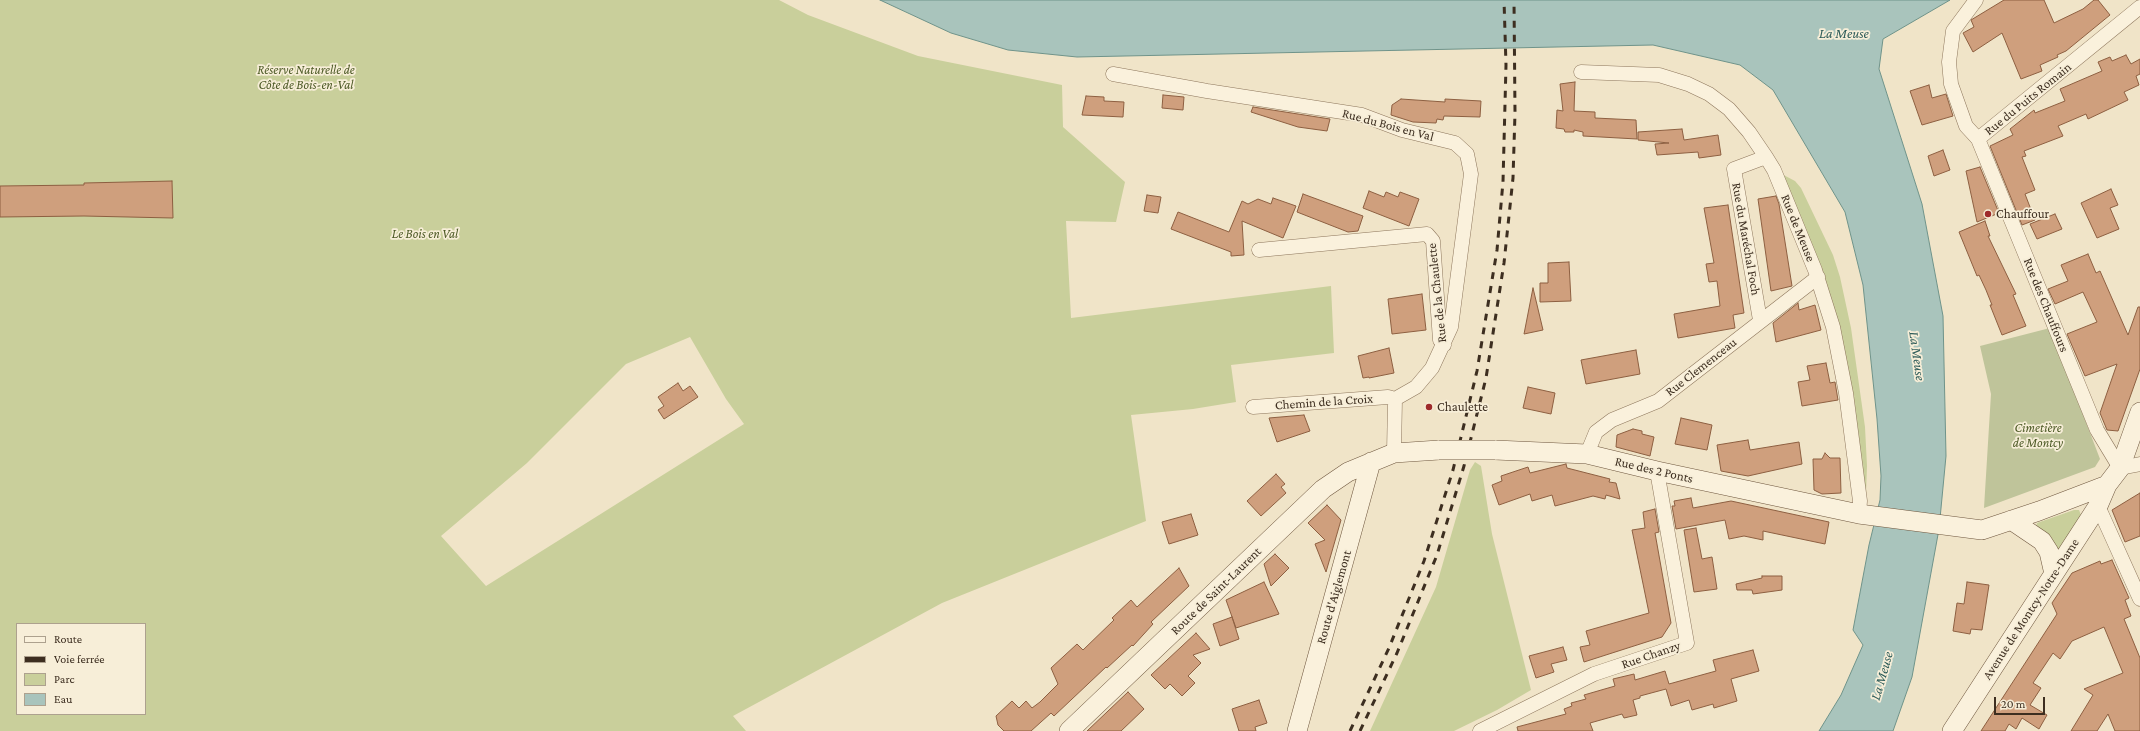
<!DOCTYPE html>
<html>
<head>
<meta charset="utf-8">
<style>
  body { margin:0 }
  #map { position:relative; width:2140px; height:731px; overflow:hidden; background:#f0e4c8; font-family:"Crimson Pro",serif }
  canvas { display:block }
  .legend { position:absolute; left:16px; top:623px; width:130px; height:92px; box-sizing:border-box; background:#f7eed8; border:1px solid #ada18e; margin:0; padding:5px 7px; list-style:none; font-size:12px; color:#3d2e20 }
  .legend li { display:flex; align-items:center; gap:8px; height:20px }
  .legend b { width:20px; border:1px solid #ada18e }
  .scale { position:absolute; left:1994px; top:697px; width:51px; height:18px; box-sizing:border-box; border:2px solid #3d2e20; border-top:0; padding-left:5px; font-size:12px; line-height:14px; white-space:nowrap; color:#3d2e20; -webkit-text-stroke:3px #f7eed8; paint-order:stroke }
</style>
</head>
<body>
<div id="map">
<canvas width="2140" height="731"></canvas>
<ul class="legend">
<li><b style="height:5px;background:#faf1dc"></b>Route</li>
<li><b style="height:5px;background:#3d2e20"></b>Voie ferrée</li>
<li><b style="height:11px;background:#c9cf9b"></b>Parc</li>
<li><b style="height:11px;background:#a9c4bc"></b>Eau</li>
</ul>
<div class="scale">20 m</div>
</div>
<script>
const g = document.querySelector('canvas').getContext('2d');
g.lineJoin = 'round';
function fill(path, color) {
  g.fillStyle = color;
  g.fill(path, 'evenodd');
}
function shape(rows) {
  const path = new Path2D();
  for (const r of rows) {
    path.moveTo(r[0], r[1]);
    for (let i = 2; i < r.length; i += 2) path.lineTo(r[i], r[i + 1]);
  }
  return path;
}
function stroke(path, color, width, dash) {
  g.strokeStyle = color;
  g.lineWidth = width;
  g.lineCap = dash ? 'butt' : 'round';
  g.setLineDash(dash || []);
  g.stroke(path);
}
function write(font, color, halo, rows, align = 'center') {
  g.font = font + ' "Crimson Pro",serif';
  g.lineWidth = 3.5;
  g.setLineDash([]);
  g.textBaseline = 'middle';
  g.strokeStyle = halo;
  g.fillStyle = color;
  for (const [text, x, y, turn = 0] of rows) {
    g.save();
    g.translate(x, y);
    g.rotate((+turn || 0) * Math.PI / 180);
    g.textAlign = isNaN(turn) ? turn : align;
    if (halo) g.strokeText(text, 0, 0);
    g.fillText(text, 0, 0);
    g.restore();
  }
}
const green = shape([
  [0,0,779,0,808,15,918,56,1062,85,1063,127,1125,182,1116,222,1066,221,1071,318,1331,286,1334,353,1231,365,1236,402,1193,409,1131,415,1146,521,942,603,733,716,746,731,0,731],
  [690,337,726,399,744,424,486,586,441,536,527,463,626,364],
  [17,624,145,624,145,714,17,714],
  [1774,170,1795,181,1801,188,1833,255,1840,277,1851,328,1865,427,1867,466,1866,494,1833,327],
  [1475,462,1481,466,1492,534,1531,690,1497,710,1454,731,1370,731,1436,587,1470,470],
  [2074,510,2079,510,2081,515,2059,549,2057,549,2036,527,2037,523]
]);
const cemetery = shape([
  [2050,328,2100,459,2095,467,1984,508,1991,394,1980,346]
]);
const water = shape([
  [880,0,1950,0,1883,39,1879,69,1922,204,1943,316,1946,456,1939,529,1912,677,1893,731,1819,731,1841,695,1863,645,1853,630,1869,545,1880,500,1881,476,1877,419,1863,285,1845,212,1773,90,1740,65,1653,45,1077,57,1008,50,951,33,880,0]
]);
const building = shape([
  [2004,0,2044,0,2054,23,2083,9,2094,0,2098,0,2110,15,2066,51,2057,55,2058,57,2040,65,2042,71,2021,79,2002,33,1973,52,1963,33,1974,27,1971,20,2004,0],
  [2126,55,2131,64,2140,59,2140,74,2136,76,2139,85,2124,92,2128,100,2088,119,2086,114,2058,126,2063,136,2024,151,2026,156,2022,157,2035,190,2025,194,2035,220,2022,225,1990,146,2013,135,2010,129,2034,110,2035,113,2065,101,2060,89,2102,71,2098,62,2110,57,2112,61,2126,55],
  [1575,82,1574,111,1595,112,1595,118,1636,120,1637,139,1583,136,1583,132,1574,130,1574,132,1565,132,1564,129,1556,128,1557,110,1563,111,1560,84,1575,82],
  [1929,85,1932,98,1946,94,1953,116,1922,125,1910,91,1929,85],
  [1163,95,1184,97,1183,110,1162,108,1163,95],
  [1086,96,1104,97,1104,101,1124,102,1123,117,1082,115,1086,96],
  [1401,99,1445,102,1445,99,1481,101,1480,117,1444,116,1443,120,1437,119,1436,123,1413,122,1391,115,1392,105,1401,99],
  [1253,107,1330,119,1327,131,1298,127,1251,112,1253,107],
  [1682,129,1684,140,1718,135,1721,155,1699,158,1698,152,1657,155,1655,144,1669,143,1638,140,1638,132,1682,129],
  [1943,150,1950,170,1934,176,1928,156,1943,150],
  [1980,167,1999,213,1977,222,1966,171,1980,167],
  [172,181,173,218,84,216,0,217,0,186,84,185,84,183,172,181],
  [2111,189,2118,205,2110,208,2119,229,2097,238,2081,203,2111,189],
  [1369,191,1384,197,1386,192,1398,197,1400,192,1419,199,1409,226,1363,208,1369,191],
  [1303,194,1363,216,1358,231,1348,232,1297,212,1303,194],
  [1147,195,1161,197,1158,213,1144,211,1147,195],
  [1776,196,1779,204,1792,286,1771,291,1758,199,1776,196],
  [1273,198,1296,206,1283,238,1242,221,1244,255,1231,256,1231,252,1171,229,1178,212,1229,232,1242,201,1248,204,1258,199,1271,204,1273,198],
  [1728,205,1744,313,1733,315,1735,328,1678,338,1674,314,1720,306,1717,281,1709,282,1706,264,1714,263,1704,208,1728,205],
  [2055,214,2062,229,2037,239,2030,224,2055,214],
  [1985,221,1990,236,1988,236,2016,294,2013,295,2026,326,2002,335,1990,305,1992,305,1986,290,1979,275,1977,276,1959,232,1985,221],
  [2088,254,2096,273,2100,271,2128,335,2138,307,2140,307,2140,369,2118,431,2107,430,2100,413,2117,364,2085,376,2067,334,2097,322,2083,292,2055,304,2048,289,2068,281,2061,265,2088,254],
  [1569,262,1571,301,1540,302,1540,283,1548,283,1548,263,1569,262],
  [1533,288,1543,330,1524,334,1533,288],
  [1422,294,1426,330,1392,334,1388,299,1422,294],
  [1798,303,1799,310,1815,305,1821,330,1776,342,1773,323,1798,303],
  [1389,348,1394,373,1369,378,1369,377,1363,378,1358,356,1389,348],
  [1636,350,1640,374,1586,384,1581,360,1636,350],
  [1826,363,1830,383,1835,382,1838,400,1802,406,1798,382,1810,380,1807,366,1826,363],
  [678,383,683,391,690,386,698,397,664,419,658,410,664,406,658,397,678,383],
  [1528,387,1555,393,1551,414,1523,408,1528,387],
  [1304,415,1310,431,1277,442,1269,418,1304,415],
  [1681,418,1712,425,1707,450,1675,444,1681,418],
  [1633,429,1642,431,1642,434,1654,437,1650,456,1616,447,1617,435,1633,429],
  [1748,440,1750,450,1799,442,1802,464,1748,476,1721,471,1717,445,1748,440],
  [1825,453,1830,458,1840,458,1841,493,1822,494,1814,490,1813,459,1822,459,1825,453],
  [1566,464,1567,468,1610,479,1609,482,1616,483,1620,499,1606,495,1605,499,1593,496,1555,506,1552,495,1532,501,1530,494,1499,505,1492,485,1502,481,1501,476,1528,467,1530,473,1566,464],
  [1276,474,1285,484,1281,487,1286,493,1261,516,1247,501,1276,474],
  [2140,493,2140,536,2125,542,2112,510,2140,493],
  [1691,498,1693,508,1731,501,1829,522,1825,544,1763,531,1763,540,1744,536,1729,539,1725,520,1676,529,1672,506,1675,506,1674,501,1691,498],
  [1327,505,1341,520,1326,572,1315,544,1325,540,1308,523,1327,505],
  [1655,509,1659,532,1655,533,1671,623,1662,637,1584,662,1580,647,1590,645,1586,631,1649,613,1632,530,1645,528,1643,512,1655,509],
  [1191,514,1198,535,1169,544,1162,522,1191,514],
  [1696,528,1702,559,1712,557,1717,589,1694,592,1684,530,1696,528],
  [1275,554,1289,568,1271,586,1264,564,1275,554],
  [2112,560,2129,598,2125,600,2131,616,2124,619,2140,658,2140,731,2115,731,2108,714,2097,731,2071,731,2093,695,2084,689,2123,673,2104,627,2072,641,2060,659,2053,653,2033,683,2041,688,2030,705,2047,715,2039,729,2022,718,2016,729,2009,724,2005,731,1981,731,2057,614,2052,603,2072,573,2100,561,2101,564,2112,560],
  [1179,568,1189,586,1151,622,1153,624,1133,646,1132,645,1107,668,1106,667,1054,716,1051,713,1031,731,1004,731,998,725,996,716,1012,701,1019,708,1026,701,1032,708,1040,702,1058,684,1051,668,1077,644,1083,650,1114,620,1112,618,1131,600,1137,607,1179,568],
  [1762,576,1782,576,1782,590,1753,594,1752,590,1737,590,1736,584,1762,578,1762,576],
  [1264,582,1279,614,1236,628,1226,600,1264,582],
  [1967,582,1989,585,1982,630,1971,629,1970,634,1953,631,1957,603,1964,604,1967,582],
  [1232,617,1239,639,1220,646,1213,624,1232,617],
  [1196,633,1210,649,1193,655,1201,663,1188,676,1195,683,1182,696,1170,684,1165,689,1151,675,1196,633],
  [1563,647,1567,660,1551,664,1554,672,1536,678,1529,656,1563,647],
  [1753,650,1759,671,1731,679,1737,701,1714,708,1713,704,1692,710,1689,700,1671,706,1666,689,1640,696,1640,698,1633,700,1637,715,1624,718,1622,714,1590,723,1593,731,1518,731,1517,727,1566,714,1564,709,1572,706,1571,703,1586,699,1584,695,1615,686,1613,679,1634,674,1635,680,1665,671,1669,684,1716,671,1713,660,1753,650],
  [1128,692,1144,709,1121,731,1087,731,1128,692],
  [1259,700,1267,723,1255,727,1256,731,1239,731,1232,709,1259,700]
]);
const street = shape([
  [1976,0,1953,31,1949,62,1951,84,1966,126,1978,139,2097,430,2120,468,2140,464],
  [1581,72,1659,75,1688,84,1709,94,1729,109,1749,132,1766,157,1774,170,1815,270,1833,327,1846,393,1860,501,1859,514],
  [1113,74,1207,91,1362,115,1402,130,1455,143,1467,154,1471,174,1451,327,1432,368,1416,387,1395,399],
  [1978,139,2140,7],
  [1259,250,1427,234,1433,241,1440,340,1444,345],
  [1760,320,1734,169,1766,157],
  [1253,407,1388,397,1395,399],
  [1394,453,1395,399],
  [1587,454,1596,432,1612,420,1658,401,1818,277],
  [2098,506,2140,599],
  [1480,731,1594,674,1687,643,1657,471]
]);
const secondary = shape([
  [1495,450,1587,454,1657,471,1859,514,1982,530,2039,511,2107,485],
  [2011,520,2042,541,2049,552,2054,574],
  [1069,731,1323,489,1348,472,1394,453,1439,450],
  [1297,731,1371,462],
  [1952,731,2098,506,2107,485,2120,468,2140,412]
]);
const rail = shape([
  [1350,731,1389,648,1424,561,1453,470,1477,371,1497,250,1503,182,1506,65,1504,0],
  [1360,731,1397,653,1437,555,1464,466,1486,378,1504,263,1513,178,1515,113,1514,0]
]);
const secondaryBridge = shape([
  [1439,450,1495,450]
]);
const markers = [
  [1988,214,4,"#9e2a2b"],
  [1429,407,4,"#9e2a2b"]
];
const parkNames = [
  ["Réserve Naturelle de",306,70],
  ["Côte de Bois-en-Val",306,85],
  ["Le Bois en Val",425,234],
  ["Cimetière",2038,428],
  ["de Montcy",2038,443]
];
const streetNames = [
  ["Rue du Puits Romain",2028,99,-39],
  ["Rue du Bois en Val",1388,125,15],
  ["Rue de Meuse",1798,228,68],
  ["Rue du Maréchal Foch",1746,239,80],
  ["Rue de la Chaulette",1437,293,-96],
  ["Rue des Chauffours",2046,305,68],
  ["Rue Clemenceau",1701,367,-38],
  ["Chemin de la Croix",1324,402,-4],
  ["Rue des 2 Ponts",1654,470,13],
  ["Route de Saint-Laurent",1216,591,-44],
  ["Route d'Aiglemont",1334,597,-74],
  ["Avenue de Montcy-Notre-Dame",2031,609,-57],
  ["Rue Chanzy",1651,655,-19]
];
const poiNames = [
  ["Chauffour",1996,214],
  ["Chaulette",1437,407]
];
const waterNames = [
  ["La Meuse",1844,34],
  ["La Meuse",1917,356,82],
  ["La Meuse",1882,676,-74]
];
fill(green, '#c9cf9b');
fill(cemetery, '#bfc49a');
fill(water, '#a9c4bc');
stroke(water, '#6f938a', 1);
fill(building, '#cf9f7d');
stroke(building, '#8d5f41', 1);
stroke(street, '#8d765c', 15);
stroke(secondary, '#6f573f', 20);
stroke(street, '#faf1dc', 14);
stroke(secondary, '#faf1dc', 19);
stroke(rail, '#3d2e20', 3, [7, 7]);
stroke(secondaryBridge, '#6f573f', 20, []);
stroke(secondaryBridge, '#faf1dc', 19);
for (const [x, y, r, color] of markers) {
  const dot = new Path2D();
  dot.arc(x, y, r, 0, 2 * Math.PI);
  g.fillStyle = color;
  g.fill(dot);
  stroke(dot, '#f7eed8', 1.5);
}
write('italic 13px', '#4d5a26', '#f7eed8', parkNames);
write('13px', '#3d2e20', '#f7eed8', streetNames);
write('13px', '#3d2e20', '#f7eed8', poiNames, 'left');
write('italic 14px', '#2f5d5a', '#f7eed8', waterNames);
</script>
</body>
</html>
